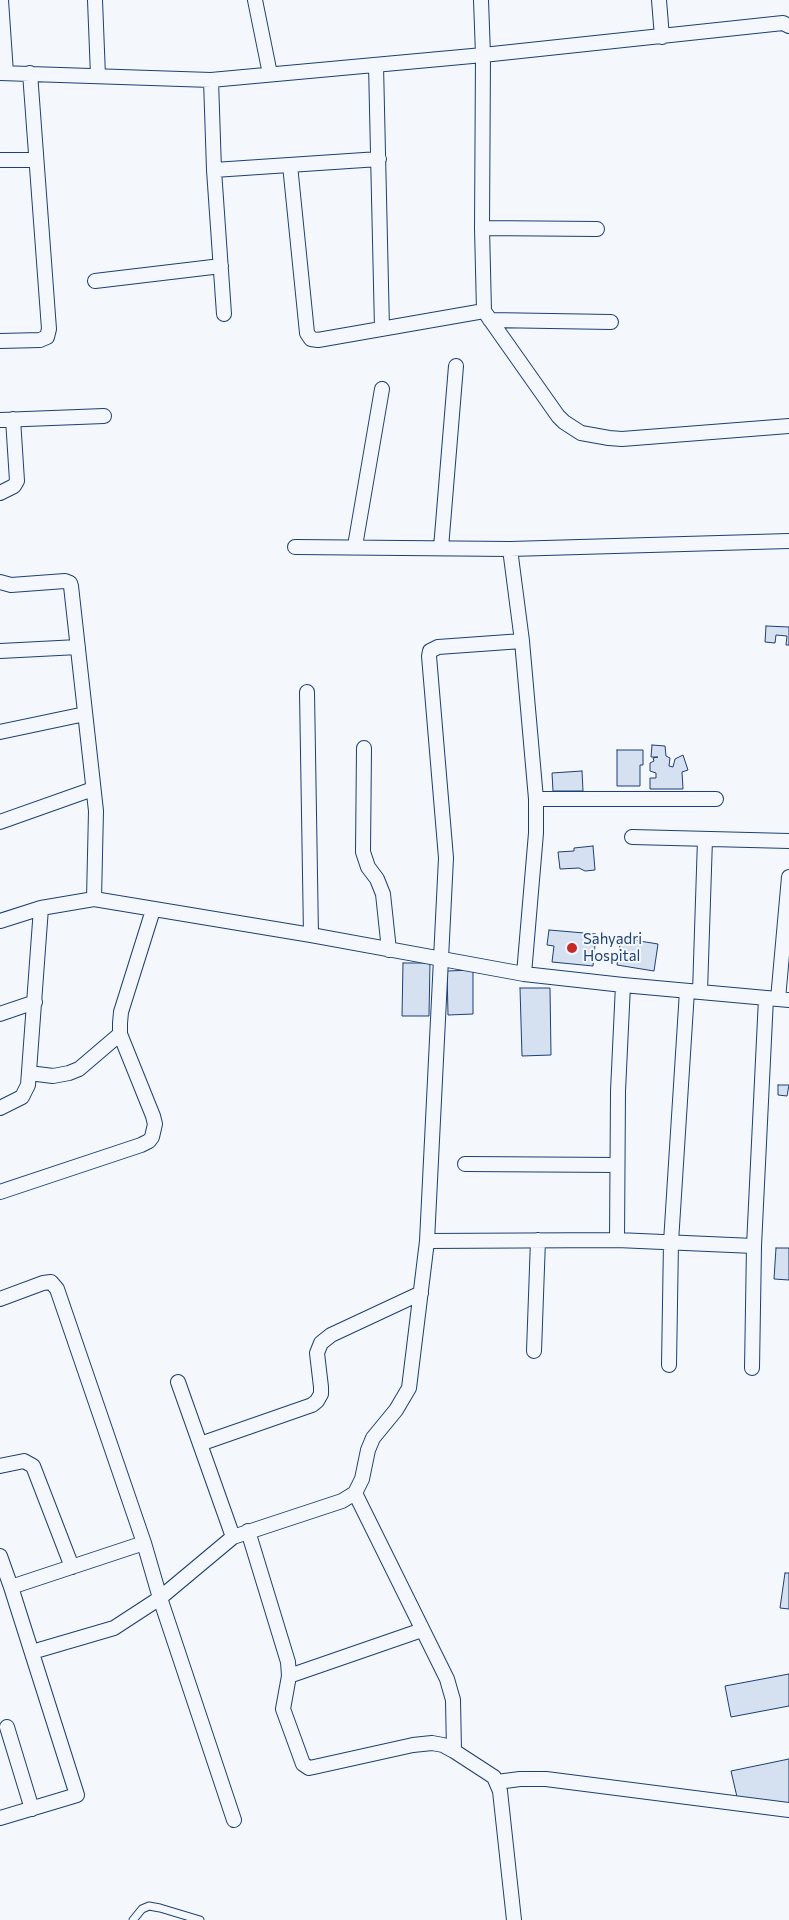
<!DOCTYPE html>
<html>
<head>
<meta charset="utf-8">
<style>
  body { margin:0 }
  canvas { display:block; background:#f4f7fb }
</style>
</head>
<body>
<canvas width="789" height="1920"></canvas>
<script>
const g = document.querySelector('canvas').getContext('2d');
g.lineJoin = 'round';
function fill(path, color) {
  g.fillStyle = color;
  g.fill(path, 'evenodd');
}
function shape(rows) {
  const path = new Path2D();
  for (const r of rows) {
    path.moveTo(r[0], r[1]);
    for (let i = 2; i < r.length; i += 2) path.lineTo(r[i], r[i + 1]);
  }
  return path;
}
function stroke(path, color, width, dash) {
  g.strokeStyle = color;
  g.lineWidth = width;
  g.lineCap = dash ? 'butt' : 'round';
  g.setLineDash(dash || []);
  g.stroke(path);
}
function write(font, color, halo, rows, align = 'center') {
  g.font = font + ' Commissioner,sans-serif';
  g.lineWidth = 4;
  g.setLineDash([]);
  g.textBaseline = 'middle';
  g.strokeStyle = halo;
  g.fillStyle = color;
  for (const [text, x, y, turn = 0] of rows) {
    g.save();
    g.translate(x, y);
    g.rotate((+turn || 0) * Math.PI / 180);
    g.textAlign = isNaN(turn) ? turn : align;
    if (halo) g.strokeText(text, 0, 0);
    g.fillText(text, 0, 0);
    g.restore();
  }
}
const building = shape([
  [766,626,789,627,789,645,786,645,787,636,776,635,775,643,765,642,766,626],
  [652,745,665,746,666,756,670,758,669,766,673,767,675,759,683,755,688,770,682,772,683,789,650,789,650,778,656,778,656,773,650,771,650,763,654,761,653,758,658,757,651,757,652,745],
  [617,750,643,750,643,765,640,765,640,786,617,786,617,750],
  [582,771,583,791,553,791,552,773,582,771],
  [593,846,595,870,585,871,579,868,560,869,558,852,574,851,574,848,593,846],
  [549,930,596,934,593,966,552,962,554,946,547,945,549,930],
  [621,938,658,944,654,971,617,965,621,938],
  [403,963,430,963,429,1016,402,1016,403,963],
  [473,970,473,1014,448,1015,447,971,473,970],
  [520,988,550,988,551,1055,522,1056,520,988],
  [778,1085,789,1085,787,1096,778,1095,778,1085],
  [776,1248,789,1248,789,1280,774,1279,776,1248],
  [785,1573,789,1573,789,1609,780,1608,785,1573],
  [789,1674,789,1706,731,1717,725,1686,789,1674],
  [789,1759,789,1803,778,1805,737,1797,731,1771,789,1759]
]);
const service = shape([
  [133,1920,142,1909,149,1906,160,1908,200,1920]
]);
const minor = shape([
  [1,0,6,73],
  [95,0,98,76],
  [255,0,270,74],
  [481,0,483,55,482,228,484,311,558,416,564,422,581,433,609,438,622,439,789,426],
  [659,0,662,37],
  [376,65,382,329],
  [0,73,211,80,483,55,783,23,789,26],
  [211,80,214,170,224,314],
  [0,160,36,160],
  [290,165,307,333,311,339,318,340,484,311],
  [214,170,379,159],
  [482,228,597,229],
  [95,281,221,266],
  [490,320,611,322],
  [0,341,40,340,47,337,49,329,30,73],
  [0,420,104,416],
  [0,493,14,486,17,481,13,419],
  [355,546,382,389],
  [295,547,510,549,789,541],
  [441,548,456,366],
  [510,549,522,641,536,799,536,833,524,974],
  [0,582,11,585,65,581,70,583,71,586,96,811,94,899],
  [522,641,438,647,430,651,429,656,446,858,427,1241,617,1240,754,1246,766,998],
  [0,651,78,647],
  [307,692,311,935],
  [0,732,85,714],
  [364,748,363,852,368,867,377,879,383,894,389,950],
  [536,799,716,799],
  [0,822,93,789],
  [632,837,789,841],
  [0,921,41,908,94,899,311,935,524,974,623,985,789,1000],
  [700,992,705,839],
  [778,999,789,877],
  [0,1014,35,1002],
  [29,1073,53,1076,69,1073,79,1069,120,1034],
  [0,1108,22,1097,28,1085,41,908],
  [465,1164,617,1165],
  [0,1192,141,1145,149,1141,152,1137,155,1124,153,1116,120,1034,120,1023,121,1012,153,910],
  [617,1240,618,1091,623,985],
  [0,1299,43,1283,51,1282,57,1289,144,1543,160,1598,234,1820],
  [534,1351,538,1240],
  [669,1365,671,1242,687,991],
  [752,1368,754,1246],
  [178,1382,233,1537],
  [200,1444,312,1405,317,1401,321,1394,321,1387,317,1353,321,1343,331,1335,421,1293],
  [0,1466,24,1461,33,1466,72,1567],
  [355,1493,447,1679,453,1700,454,1751],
  [248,1531,288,1662,289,1676,283,1709,303,1764,309,1768,314,1767,413,1745,432,1743,443,1745,454,1751,494,1777,500,1791,514,1920],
  [0,1556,11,1587,77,1795,0,1818],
  [11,1587,144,1543],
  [32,1652,114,1628,160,1598,233,1537,342,1501,355,1493,362,1479,368,1450,373,1438,396,1410,409,1388,427,1241],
  [289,1676,422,1630],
  [7,1727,32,1809],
  [497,1782,520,1779,546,1779,789,1810]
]);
const markers = [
  [572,948,6,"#c62828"]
];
const poiNames = [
  ["Sahyadri",583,939],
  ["Hospital",583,956]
];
fill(building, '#d5e0f0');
stroke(building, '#1d3f73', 1);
stroke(service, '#1d3f73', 9);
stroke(minor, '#1d3f73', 16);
stroke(service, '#f4f7fb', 7);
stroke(minor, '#f4f7fb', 14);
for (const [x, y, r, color] of markers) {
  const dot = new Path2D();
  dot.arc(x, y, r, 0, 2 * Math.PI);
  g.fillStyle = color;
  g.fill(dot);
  stroke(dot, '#f4f7fb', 2);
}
write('15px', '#1d3f73', '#f4f7fb', poiNames, 'left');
</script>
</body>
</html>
